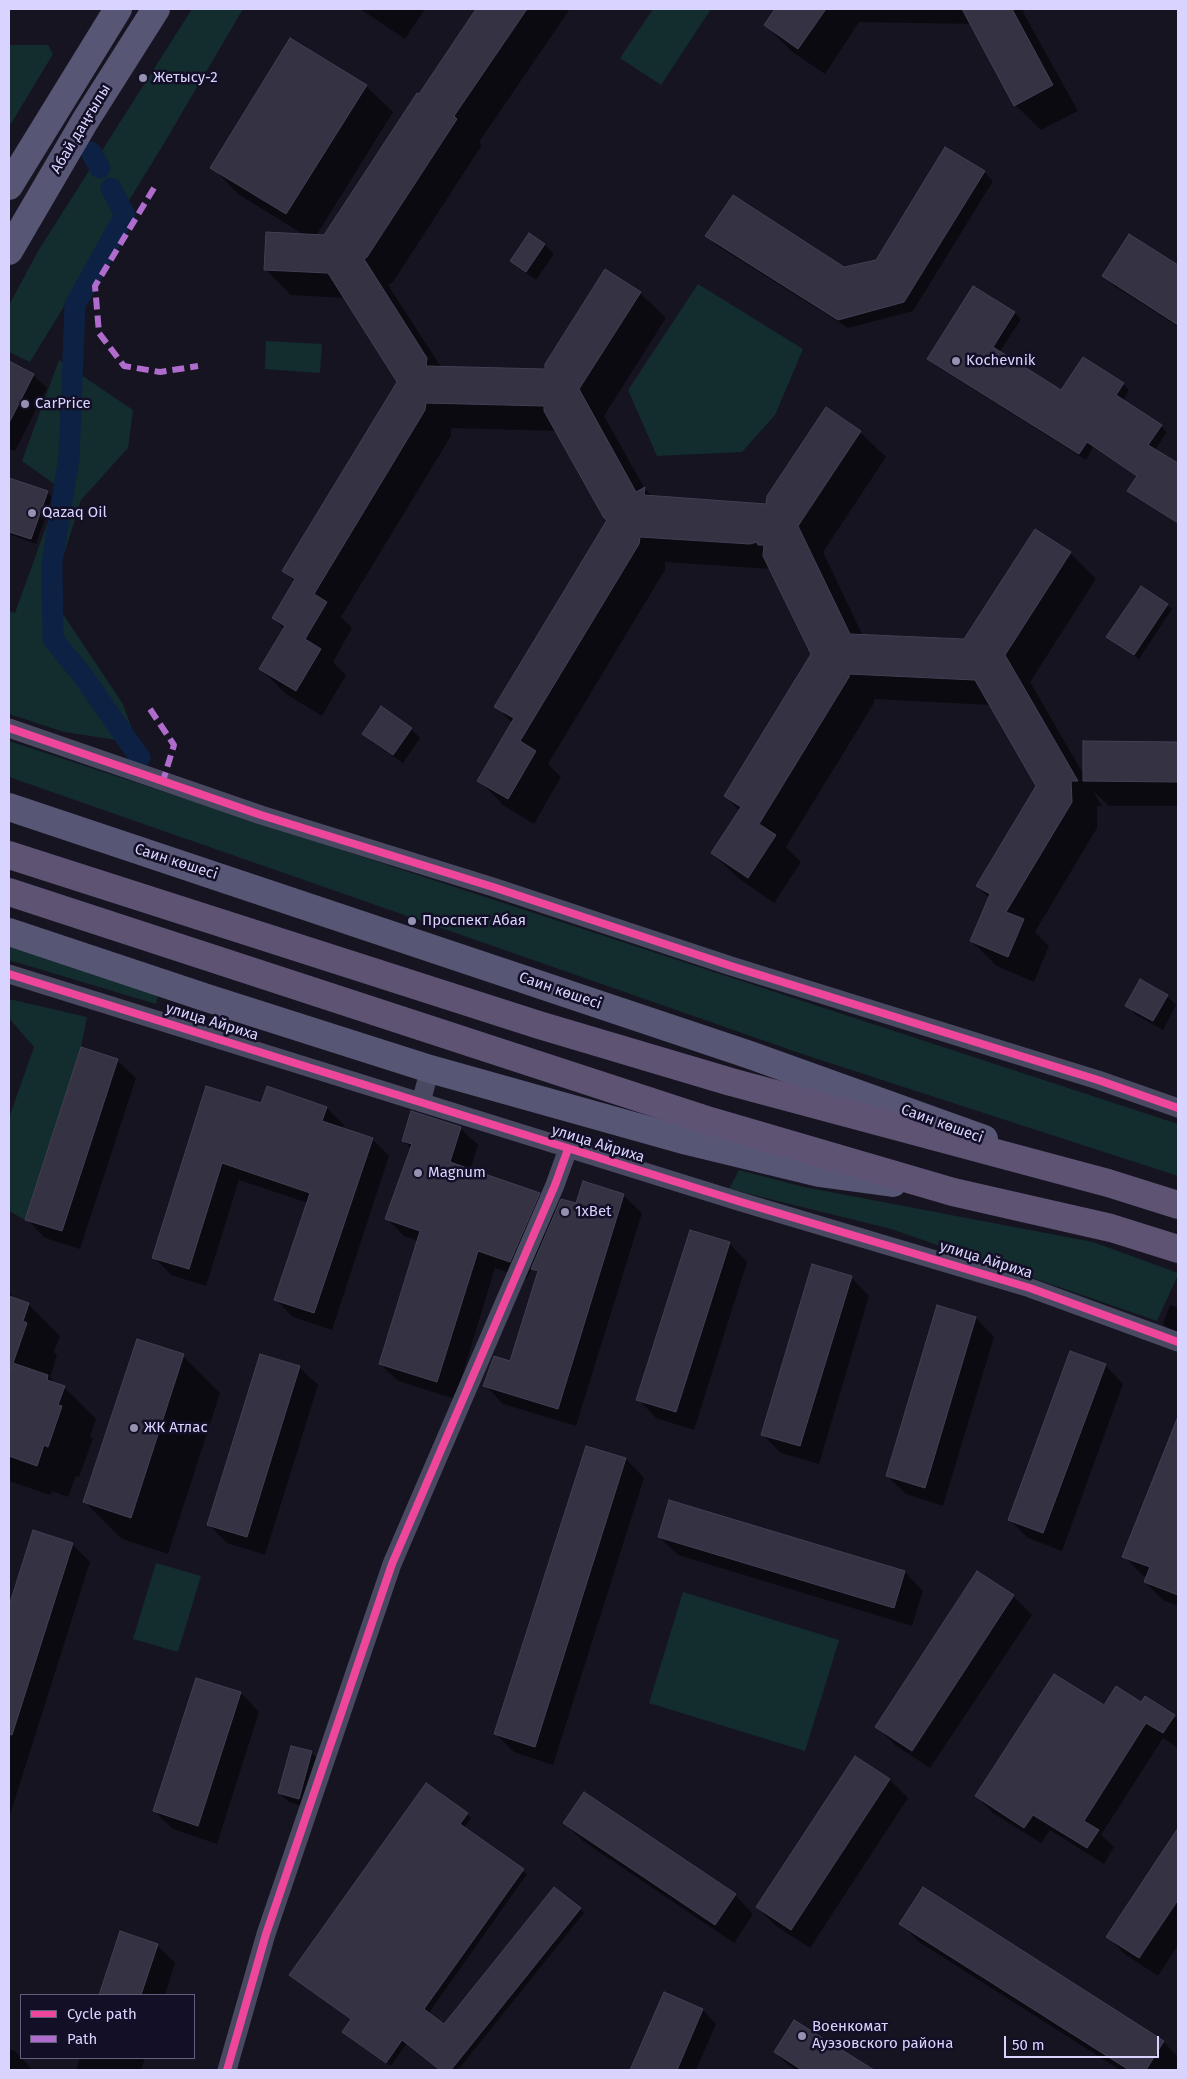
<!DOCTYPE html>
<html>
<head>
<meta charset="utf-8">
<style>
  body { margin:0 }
  #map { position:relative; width:1187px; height:2079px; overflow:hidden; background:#161421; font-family:"Fira Sans",sans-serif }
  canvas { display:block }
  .frame { position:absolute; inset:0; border:10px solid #d9d4ff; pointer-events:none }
  .legend { position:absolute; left:20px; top:1994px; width:175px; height:65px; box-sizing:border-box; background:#130f26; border:1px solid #625e7d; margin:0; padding:6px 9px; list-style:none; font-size:15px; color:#d9d4ff }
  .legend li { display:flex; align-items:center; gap:10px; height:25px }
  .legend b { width:25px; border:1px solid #625e7d }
  .scale { position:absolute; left:1004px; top:2036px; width:155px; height:22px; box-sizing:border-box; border:2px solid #d9d4ff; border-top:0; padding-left:6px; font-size:15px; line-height:18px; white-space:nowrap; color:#d9d4ff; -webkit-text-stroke:4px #130f26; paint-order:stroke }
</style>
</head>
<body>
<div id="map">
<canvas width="1187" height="2079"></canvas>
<div class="frame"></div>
<ul class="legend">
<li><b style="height:6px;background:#ed469a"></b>Cycle path</li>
<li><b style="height:6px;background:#b06ccc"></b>Path</li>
</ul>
<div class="scale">50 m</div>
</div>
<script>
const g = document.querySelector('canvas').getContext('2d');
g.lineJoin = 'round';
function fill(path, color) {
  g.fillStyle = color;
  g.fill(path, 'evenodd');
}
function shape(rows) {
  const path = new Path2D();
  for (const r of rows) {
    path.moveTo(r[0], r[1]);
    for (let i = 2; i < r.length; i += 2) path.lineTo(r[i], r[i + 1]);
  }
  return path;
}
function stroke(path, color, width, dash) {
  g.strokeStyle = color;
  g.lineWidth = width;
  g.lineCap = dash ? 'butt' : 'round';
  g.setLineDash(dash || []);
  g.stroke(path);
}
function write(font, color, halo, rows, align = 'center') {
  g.font = font + ' "Fira Sans",sans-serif';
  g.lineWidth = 5;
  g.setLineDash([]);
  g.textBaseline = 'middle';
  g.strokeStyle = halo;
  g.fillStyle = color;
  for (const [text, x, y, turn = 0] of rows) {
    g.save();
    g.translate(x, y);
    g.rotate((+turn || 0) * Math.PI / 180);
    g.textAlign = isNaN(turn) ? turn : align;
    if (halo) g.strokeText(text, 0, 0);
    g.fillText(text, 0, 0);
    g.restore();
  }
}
const green = shape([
  [192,9,243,9,163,145,30,362,9,352,9,305,38,251],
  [653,9,711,9,661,85,620,58],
  [9,45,48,45,53,54,9,127],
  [698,284,803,349,775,415,742,452,657,456,628,390],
  [266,341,322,344,320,373,265,369],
  [59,360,133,410,128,448,81,500,51,596,123,704,137,743,64,732,9,714,9,611,15,613,60,488,22,461],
  [9,741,1178,1124,1178,1176,805,1055,9,777],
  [9,942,159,992,156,1004,9,960],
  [9,999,87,1017,81,1047,25,1220,9,1211,9,1118,34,1047,9,1018],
  [739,1170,804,1187,1093,1242,1178,1273,1178,1275,1157,1321,891,1229,729,1189],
  [156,1563,201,1576,178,1652,133,1639],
  [683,1592,839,1640,805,1751,649,1703]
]);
const shadow = shape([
  [360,9,425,9,405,39],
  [478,9,570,9,479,142,482,145,393,282,388,285,441,367,546,370,640,293,666,318,604,416,645,489,653,497,768,505,860,432,886,457,823,552,863,636,964,641,1070,553,1096,579,1030,682,1084,775,1084,742,1178,743,1178,806,1109,806,1093,791,1102,806,1097,806,1097,828,1035,932,1049,946,1034,982,997,966,971,941,989,898,977,886,1038,786,990,705,874,699,874,703,786,847,801,862,774,903,738,878,712,853,740,811,725,796,812,654,771,569,665,562,665,570,548,764,561,777,534,824,504,806,479,780,512,723,496,706,608,520,557,431,451,428,451,436,341,617,352,628,333,662,346,675,322,716,286,694,261,669,284,629,273,618,295,582,284,571,398,382,345,298,291,295,265,269,306,236,238,194,212,167,366,86,393,112,316,236,324,237],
  [777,9,1025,9,1023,12,1078,111,1041,130,1015,105,972,24,859,22,825,74,791,51,766,25],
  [984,172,993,181,913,311,848,328,716,245,707,236,844,268,877,261],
  [529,234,545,245,554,254,536,280,511,261],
  [1130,236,1178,267,1178,327,1113,285,1104,276],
  [974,287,1015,313,1021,319,999,353,1062,392,1123,384,1129,390,1123,401,1161,426,1167,432,1155,450,1178,465,1178,523,1135,497,1129,491,1138,477,1093,447,1086,460,935,365,928,358],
  [10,363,33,375,47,388,15,451,9,449,9,366],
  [9,480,47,492,52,498,36,544,9,534],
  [1141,587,1172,609,1139,659,1112,641],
  [411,729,420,738,403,763,373,743,364,734],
  [1167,996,1176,1005,1163,1030,1136,1015,1127,1006],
  [117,1060,136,1078,80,1249,45,1238,27,1219],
  [262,1105,327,1108,344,1125,342,1129,372,1139,389,1156,332,1330,293,1317,276,1300,308,1203,239,1180,206,1286,171,1275,154,1257],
  [460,1128,478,1145,470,1170,539,1194,557,1212,577,1205,623,1195,642,1213,576,1426,503,1404,485,1385,511,1362,538,1274,532,1268,527,1279,495,1268,455,1399,398,1381,380,1364,418,1241,404,1236,387,1219,411,1148,403,1141],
  [729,1243,747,1262,694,1430,656,1418,638,1399],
  [851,1277,869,1296,819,1464,781,1453,763,1435],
  [9,1293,18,1301,28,1304,60,1336,54,1352,57,1355,50,1378,56,1384,64,1387,96,1419,90,1436,93,1439,79,1477,76,1476,68,1497,52,1491,50,1495,9,1481],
  [1170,1305,1178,1308,1178,1332,1168,1328,1163,1324],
  [976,1318,994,1337,943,1506,906,1494,887,1476],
  [183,1356,220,1393,168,1554,122,1539,85,1502],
  [1105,1365,1123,1384,1062,1551,1028,1538,1009,1519],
  [299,1367,318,1385,265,1555,227,1543,209,1525],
  [1178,1421,1178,1606,1163,1600,1145,1582,1147,1577,1142,1575,1124,1556],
  [626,1459,644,1478,553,1765,514,1752,496,1734],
  [670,1501,905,1572,923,1591,912,1626,678,1555,659,1537],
  [33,1532,72,1544,90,1562,9,1818,9,1610],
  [1013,1596,1032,1615,930,1768,895,1745,876,1726],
  [197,1679,241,1693,259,1712,217,1844,173,1829,154,1811],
  [1141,1704,1174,1716,1178,1720,1178,1748,1163,1738,1101,1835,1114,1847,1104,1864,1050,1830,1041,1843,993,1813,976,1796,1104,1707],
  [292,1747,312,1753,321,1762,308,1808,289,1802,279,1793],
  [855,1757,890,1780,908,1798,810,1948,776,1926,757,1907],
  [467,1814,471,1818,464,1828,527,1874,428,2014,444,2026,580,1909,584,1913,458,2070,441,2070,407,2043,391,2066,347,2036,352,2019,295,1979],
  [565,1823,735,1895,753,1914,734,1943,583,1841],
  [1178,1830,1178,1945,1158,1976,1126,1955,1108,1937],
  [923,1889,1164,2042,1178,2057,1178,2066,1176,2070,1120,2070,919,1942,901,1924],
  [121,1933,157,1945,175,1963,165,1995,101,1995],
  [665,1993,703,2010,716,2024,696,2070,632,2070],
  [795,2021,872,2070,796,2070,789,2066,775,2052],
  [9,2049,15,2051,33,2070,9,2070],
  [80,2058,145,2058,141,2070,76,2070]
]);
const canal = shape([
  [91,152,100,168],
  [111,188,125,215,75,305,69,458,52,562,53,639,83,676,140,758]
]);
const building = shape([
  [476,9,527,9,454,116,457,119,367,257,364,259,427,358,426,366,545,369,545,364,605,269,641,292,579,389,636,492,645,487,644,495,766,504,767,496,826,407,861,431,798,526,850,634,964,639,1035,529,1071,552,1005,655,1078,781,1071,781,1072,802,1006,912,1024,919,1008,957,970,941,990,894,976,886,1036,786,975,680,849,674,849,677,759,824,776,835,748,878,711,853,741,807,724,796,811,654,763,556,764,545,758,545,757,542,750,544,640,537,639,544,520,741,536,751,508,799,477,781,514,718,494,707,607,520,604,518,544,411,544,406,426,403,425,410,314,594,327,602,305,639,321,649,296,691,259,669,285,626,272,618,295,579,282,571,397,382,328,273,264,270,266,232,324,235,417,93,419,94,476,9],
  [775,9,826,9,798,49,764,25,775,9],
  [962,9,1012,9,1053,85,1014,106,962,9],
  [290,38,367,85,286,214,210,168,290,38],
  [945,147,985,171,904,302,838,320,705,236,733,195,844,267,876,260,945,147],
  [529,233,545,244,526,272,510,261,529,233],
  [1129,234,1178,265,1178,325,1102,276,1129,234],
  [973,286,1015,312,993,347,1061,390,1083,357,1124,383,1116,395,1162,425,1148,445,1178,463,1178,523,1127,491,1137,476,1087,442,1079,454,927,359,973,286],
  [9,361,34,374,9,423,9,361],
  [9,478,48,491,31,539,9,532,9,478],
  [1141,586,1168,604,1134,655,1106,637,1141,586],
  [381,706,412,728,393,755,362,734,381,706],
  [1083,741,1178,742,1178,782,1083,781,1083,741],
  [1140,979,1168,995,1153,1021,1125,1006,1140,979],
  [81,1047,118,1059,62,1231,25,1220,81,1047],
  [206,1086,261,1103,267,1086,327,1107,322,1121,373,1138,314,1313,274,1300,310,1193,222,1163,189,1269,152,1258,206,1086],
  [411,1111,461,1127,450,1162,540,1193,510,1262,478,1251,437,1382,379,1364,420,1231,385,1219,412,1144,402,1141,411,1111],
  [583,1181,624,1194,558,1409,483,1386,494,1356,510,1361,538,1271,531,1269,561,1199,576,1203,583,1181],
  [690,1230,730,1242,676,1412,636,1400,690,1230],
  [812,1264,852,1276,800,1446,761,1435,812,1264],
  [9,1296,29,1303,23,1321,27,1323,13,1363,48,1375,47,1380,65,1386,58,1405,62,1406,48,1447,44,1445,37,1466,9,1456,9,1374,11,1367,9,1366,9,1296],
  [937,1305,976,1317,925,1488,886,1476,937,1305],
  [137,1339,184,1354,131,1518,83,1502,137,1339],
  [1070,1351,1106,1364,1043,1533,1008,1520,1070,1351],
  [260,1354,300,1366,247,1537,207,1525,260,1354],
  [1177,1419,1178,1419,1178,1595,1144,1582,1150,1567,1122,1557,1177,1419],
  [586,1446,626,1458,535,1747,494,1734,586,1446],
  [669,1500,905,1571,894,1608,658,1537,669,1500],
  [33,1530,73,1543,12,1735,9,1734,9,1606,33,1530],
  [977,1571,1014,1595,912,1751,875,1727,977,1571],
  [1054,1674,1104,1705,1116,1686,1141,1702,1145,1696,1175,1715,1163,1733,1146,1723,1084,1821,1099,1830,1087,1848,1033,1815,1024,1828,975,1796,1054,1674],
  [196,1678,241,1692,198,1826,153,1811,196,1678],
  [291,1746,312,1751,299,1799,278,1793,291,1746],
  [855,1756,890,1779,791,1930,756,1907,855,1756],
  [426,1783,468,1813,460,1824,524,1869,424,2009,444,2024,554,1887,581,1908,451,2070,440,2070,402,2040,386,2063,342,2032,351,2019,289,1975,426,1783],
  [584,1792,736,1894,715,1925,563,1823,584,1792],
  [1178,1828,1178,1900,1139,1958,1106,1937,1178,1828],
  [923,1887,1164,2041,1146,2070,1129,2070,899,1924,923,1887],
  [120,1931,158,1944,141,1995,99,1995,120,1931],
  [664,1992,703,2009,677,2070,630,2070,664,1992],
  [794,2020,874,2070,802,2070,774,2052,794,2020]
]);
const street = shape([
  [9,728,261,815,493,887,731,966,1098,1080,1178,1108],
  [9,974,741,1202,1030,1288,1178,1342],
  [421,1102,430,1069],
  [227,2070,266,1934,392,1564,555,1185,568,1149]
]);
const secondary = shape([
  [9,186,118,9],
  [9,251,85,121,156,9],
  [9,807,750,1055,984,1139],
  [9,932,207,998,430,1069,687,1141,819,1173,893,1183]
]);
const primary = shape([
  [9,855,539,1025,731,1082,1108,1183,1178,1205],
  [9,892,710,1121,953,1192,1111,1228,1178,1249]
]);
const quiet = shape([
  [154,188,95,286,99,333,124,366,160,372,198,366],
  [150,709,174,745,163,781]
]);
const cycleway = shape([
  [9,728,261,815,493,887,731,966,1098,1080,1178,1108],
  [9,974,741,1202,1030,1288,1178,1342],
  [227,2070,266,1934,392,1564,555,1185,568,1149]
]);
const markers = [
  [143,78,5,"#9591b1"],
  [956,361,5,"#9591b1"],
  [25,404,5,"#9591b1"],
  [32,513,5,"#9591b1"],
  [412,921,5,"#9591b1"],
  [418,1173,5,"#9591b1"],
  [565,1212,5,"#9591b1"],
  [134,1428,5,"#9591b1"],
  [802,2036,5,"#9591b1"]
];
const poiNames = [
  ["Жетысу-2",153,78],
  ["Kochevnik",966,361],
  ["CarPrice",35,404],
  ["Qazaq Oil",42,513],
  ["Проспект Абая",422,921],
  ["Magnum",428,1173],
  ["1xBet",575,1212],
  ["ЖК Атлас",144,1428],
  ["Военкомат",812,2027],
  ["Ауэзовского района",812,2044]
];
const streetNames = [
  ["Абай даңғылы",81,129,-59],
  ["Саин көшесі",176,862,18],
  ["Саин көшесі",560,991,19],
  ["улица Айриха",212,1022,17],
  ["Саин көшесі",942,1124,20],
  ["улица Айриха",598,1144,17],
  ["улица Айриха",986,1260,17]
];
fill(green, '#132c2d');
fill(shadow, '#0007');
stroke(canal, '#0d2144', 21);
fill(building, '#343243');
stroke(building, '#433f54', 1);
stroke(street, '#4a4962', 19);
stroke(secondary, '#575674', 28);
stroke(primary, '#5e5373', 28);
stroke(quiet, '#b06ccc', 6, [12, 6]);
stroke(cycleway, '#ed469a', 8);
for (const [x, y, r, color] of markers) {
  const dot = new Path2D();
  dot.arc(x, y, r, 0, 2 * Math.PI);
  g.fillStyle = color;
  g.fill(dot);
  stroke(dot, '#130f26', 2);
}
write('15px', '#d9d4ff', '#130f26', poiNames, 'left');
write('15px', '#d9d4ff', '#130f26', streetNames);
</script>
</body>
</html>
